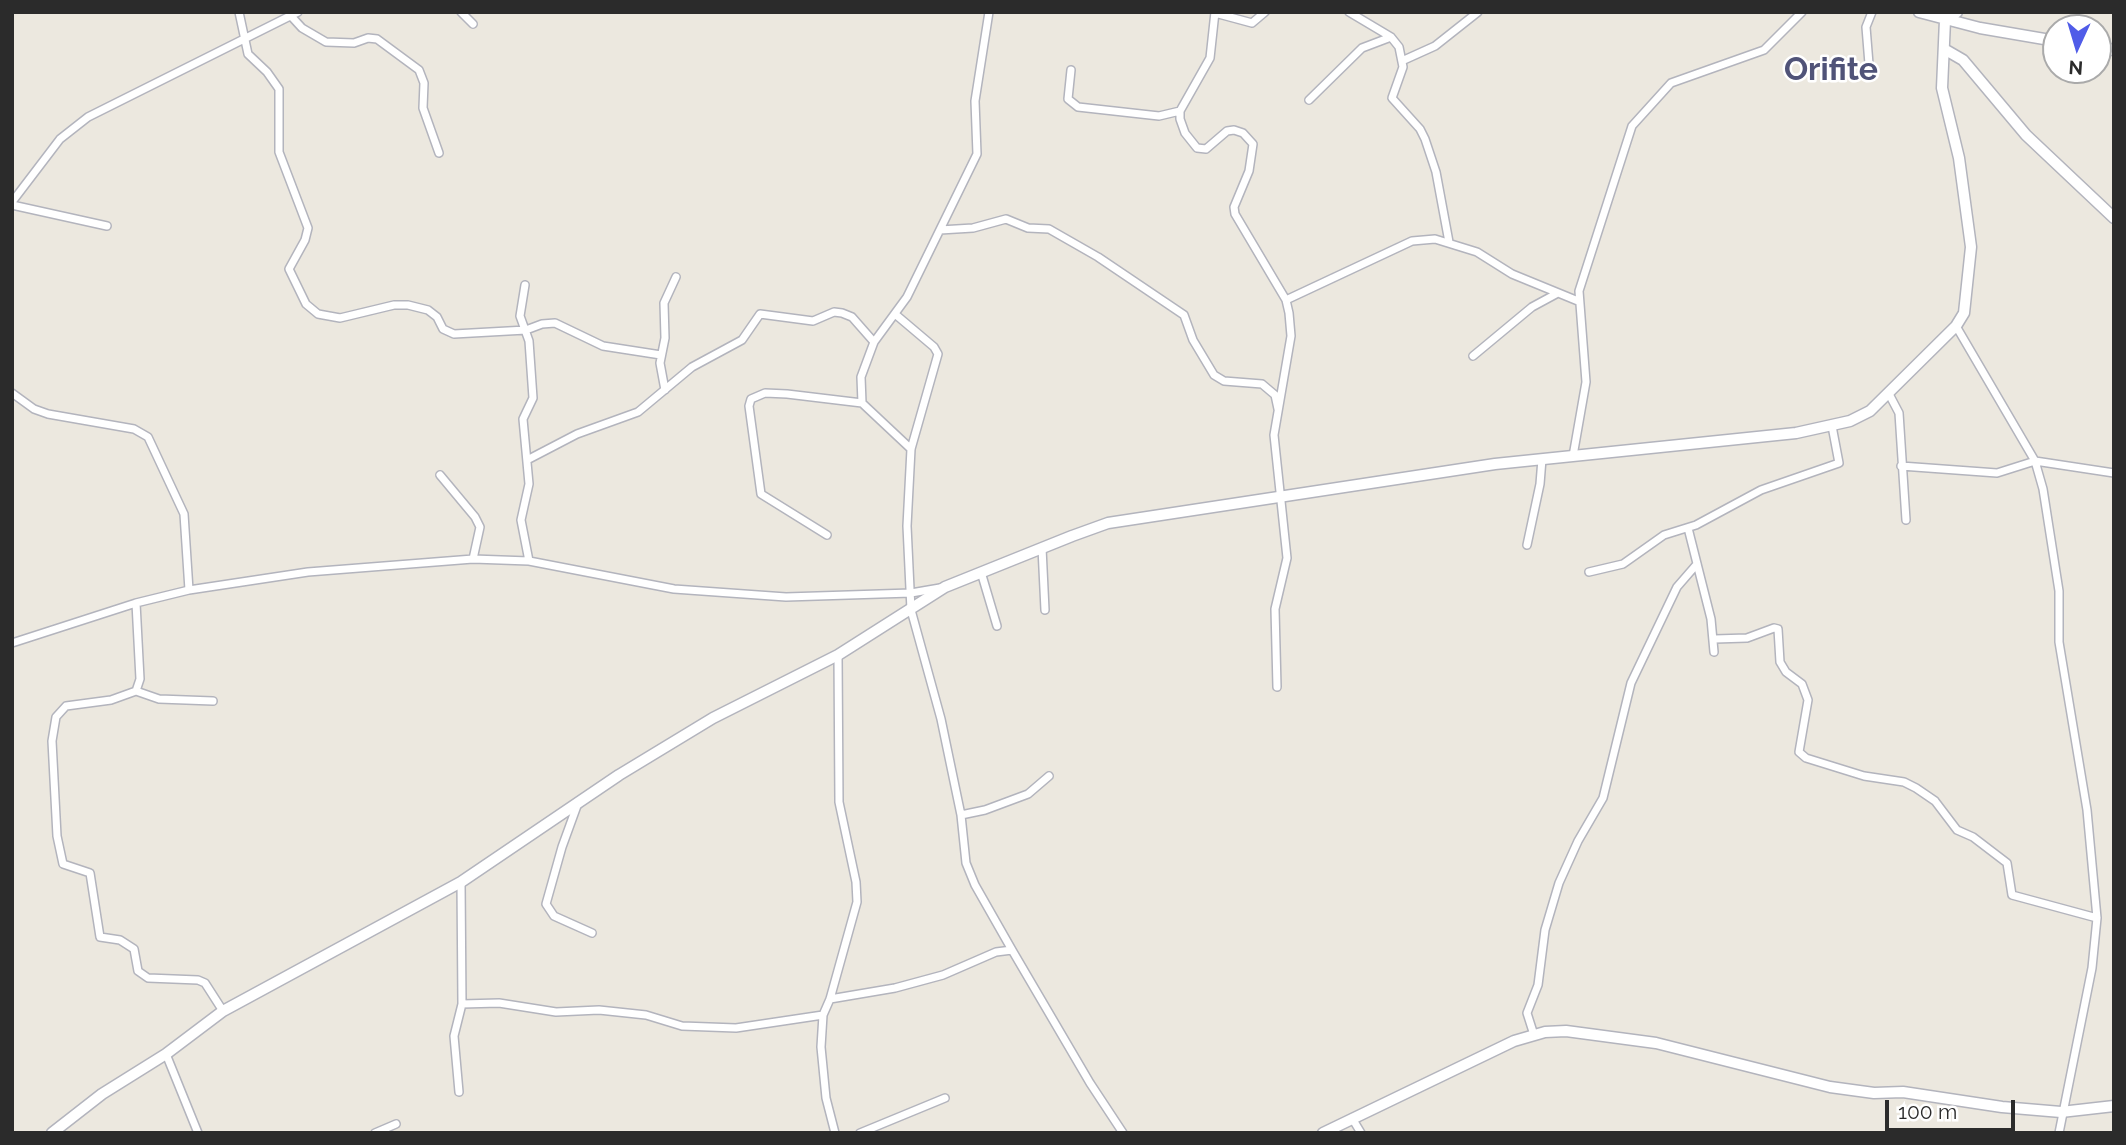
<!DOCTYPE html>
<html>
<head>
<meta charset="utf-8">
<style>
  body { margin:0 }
  #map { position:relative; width:2126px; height:1145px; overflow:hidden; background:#ece8df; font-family:Raleway,sans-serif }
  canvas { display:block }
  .frame { position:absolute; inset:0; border:14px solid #2b2b2b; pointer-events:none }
  .north { position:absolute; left:2042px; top:14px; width:70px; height:70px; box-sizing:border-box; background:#fff; border:2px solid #aaa; border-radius:50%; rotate:184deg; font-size:19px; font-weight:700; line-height:28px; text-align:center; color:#2b2b2b }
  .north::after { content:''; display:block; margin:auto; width:24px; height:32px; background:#505ce8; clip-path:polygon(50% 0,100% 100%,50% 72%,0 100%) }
  .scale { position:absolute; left:1885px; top:1100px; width:130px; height:32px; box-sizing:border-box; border:4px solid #2b2b2b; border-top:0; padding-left:9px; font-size:21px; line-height:24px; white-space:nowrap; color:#2b2b2b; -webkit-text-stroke:5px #fff; paint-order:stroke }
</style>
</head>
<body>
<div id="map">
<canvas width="2126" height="1145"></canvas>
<div class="frame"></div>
<div class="north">N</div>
<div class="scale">100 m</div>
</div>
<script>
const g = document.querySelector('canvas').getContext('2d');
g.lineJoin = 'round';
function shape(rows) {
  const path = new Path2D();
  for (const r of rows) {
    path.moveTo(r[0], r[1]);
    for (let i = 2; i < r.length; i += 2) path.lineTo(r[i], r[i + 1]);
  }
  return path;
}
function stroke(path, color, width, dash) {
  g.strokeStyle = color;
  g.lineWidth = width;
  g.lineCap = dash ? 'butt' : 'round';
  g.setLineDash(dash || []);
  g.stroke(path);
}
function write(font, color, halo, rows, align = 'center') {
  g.font = font + ' Raleway,sans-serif';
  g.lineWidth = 5;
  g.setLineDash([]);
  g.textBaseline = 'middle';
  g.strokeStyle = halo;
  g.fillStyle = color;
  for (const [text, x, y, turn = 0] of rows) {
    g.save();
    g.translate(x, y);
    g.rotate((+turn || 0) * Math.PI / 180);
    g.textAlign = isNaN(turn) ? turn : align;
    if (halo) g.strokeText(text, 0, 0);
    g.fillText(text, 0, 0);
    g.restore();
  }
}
const street = shape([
  [239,12,248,54,267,72,279,89,279,152,308,228,305,240,289,269,306,304,318,314,340,318,394,305,408,305,428,310,437,317,443,329,454,334,526,330,542,324,555,323,603,346,661,355],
  [461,12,473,24],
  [1215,12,1210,58,1180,111,1180,119,1185,133,1197,148,1206,149,1227,131,1234,130,1243,133,1253,144,1249,171,1234,207,1235,214,1286,300,1289,313,1291,336,1274,435,1287,558,1275,609,1277,687],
  [1349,12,1391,37,1399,47,1403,67,1392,98,1420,129,1425,139,1436,172,1449,242],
  [1215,13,1252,23,1265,12],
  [291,16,302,28,326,42,354,43,368,38,377,39,419,70,424,83,423,108,439,153],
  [1404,60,1435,46,1478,12],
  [1869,64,1866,27,1872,12],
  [1071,70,1068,99,1078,107,1159,116,1180,111],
  [1309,100,1362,48,1391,37],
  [12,202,60,139,88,117,298,12],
  [12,205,107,226],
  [940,230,973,228,1006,219,1028,228,1049,229,1098,257,1184,315,1193,340,1214,375,1224,381,1262,384,1275,395,1278,409],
  [525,285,520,316,529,341,533,398,523,419,529,484,521,520,529,561],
  [1286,300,1412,241,1435,239,1477,252,1512,274,1578,301],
  [895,314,934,347,938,354,911,449,907,526,911,610,941,719,961,815,966,863,975,885,1012,950,1090,1083,1123,1133],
  [1956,326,2035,461,2043,489,2059,591,2059,642,2087,810,2097,918,2092,968,2059,1133],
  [1473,356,1532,307,1556,294],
  [665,390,660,363,665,338,664,303,676,277],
  [12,393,34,409,48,414,134,429,148,437,184,514,189,590],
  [1889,394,1899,413,1906,520],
  [862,403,861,377,874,342,907,297,977,154,975,101,989,12],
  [1573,456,1586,382,1579,291,1632,126,1671,83,1764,50,1802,12],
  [529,459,577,434,638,412,692,367,742,340,760,314,813,321,834,312,842,313,852,317,874,342],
  [1901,466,1997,473,2035,461,2114,473],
  [440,475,475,517,480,527,473,559],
  [1688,528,1711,619,1714,652],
  [827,535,761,494,749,406,751,399,765,393,787,394,862,403,911,449],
  [1527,545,1540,484,1542,459],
  [1042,548,1045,610],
  [981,572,997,626],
  [1589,572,1623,564,1664,535,1696,525,1761,490,1839,463,1832,426],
  [136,603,140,679,136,691,111,700,66,706,56,717,52,741,57,836,63,864,90,873,100,937,120,940,134,949,138,971,148,978,198,980,205,983,223,1011],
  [1715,639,1747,638,1774,628,1778,629,1780,662,1786,672,1802,684,1808,700,1799,752,1806,758,1864,776,1904,782,1916,788,1935,801,1957,830,1973,837,2007,863,2012,895,2097,918],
  [12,643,136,603,189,590,308,572,473,559,529,561,674,589,786,597,911,593,940,588],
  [136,691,159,699,213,701],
  [578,803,562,847,546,904,554,916,592,933],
  [961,815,985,810,1028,794,1049,776],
  [830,999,895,988,943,975,996,952,1012,950],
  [462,1004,499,1003,556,1012,599,1010,646,1015,682,1026,736,1028,823,1015],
  [1534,1035,1527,1013,1538,985,1545,930,1559,883,1578,841,1603,798,1631,683,1677,587,1697,564],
  [166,1054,198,1133],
  [459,1092,454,1036,462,1004,461,882],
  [1352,1118,1361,1133],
  [375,1133,396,1124],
  [835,1133,826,1098,821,1047,823,1015,830,999,857,902,856,882,839,802,838,655],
  [860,1133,945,1098]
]);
const secondary = shape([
  [1919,12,1980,28,2056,41],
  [2098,47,2114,50],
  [1944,49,1963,60,2026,135,2114,218],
  [52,1133,102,1094,166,1054,223,1011,461,882,619,775,713,718,838,655,945,587,1072,536,1108,523,1495,464,1796,433,1850,421,1870,411,1956,326,1964,313,1971,247,1959,158,1942,88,1945,20,1957,12],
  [1323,1133,1514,1041,1545,1032,1566,1031,1656,1043,1830,1087,1874,1093,1903,1092,2002,1107,2061,1112,2114,1106]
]);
const districtNames = [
  ["Orifite",1831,70]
];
stroke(street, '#b3b4bd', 10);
stroke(secondary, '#b3b4bd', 13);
stroke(street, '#fff', 7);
stroke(secondary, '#fff', 10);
write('bold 32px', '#505378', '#fff', districtNames);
</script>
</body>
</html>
